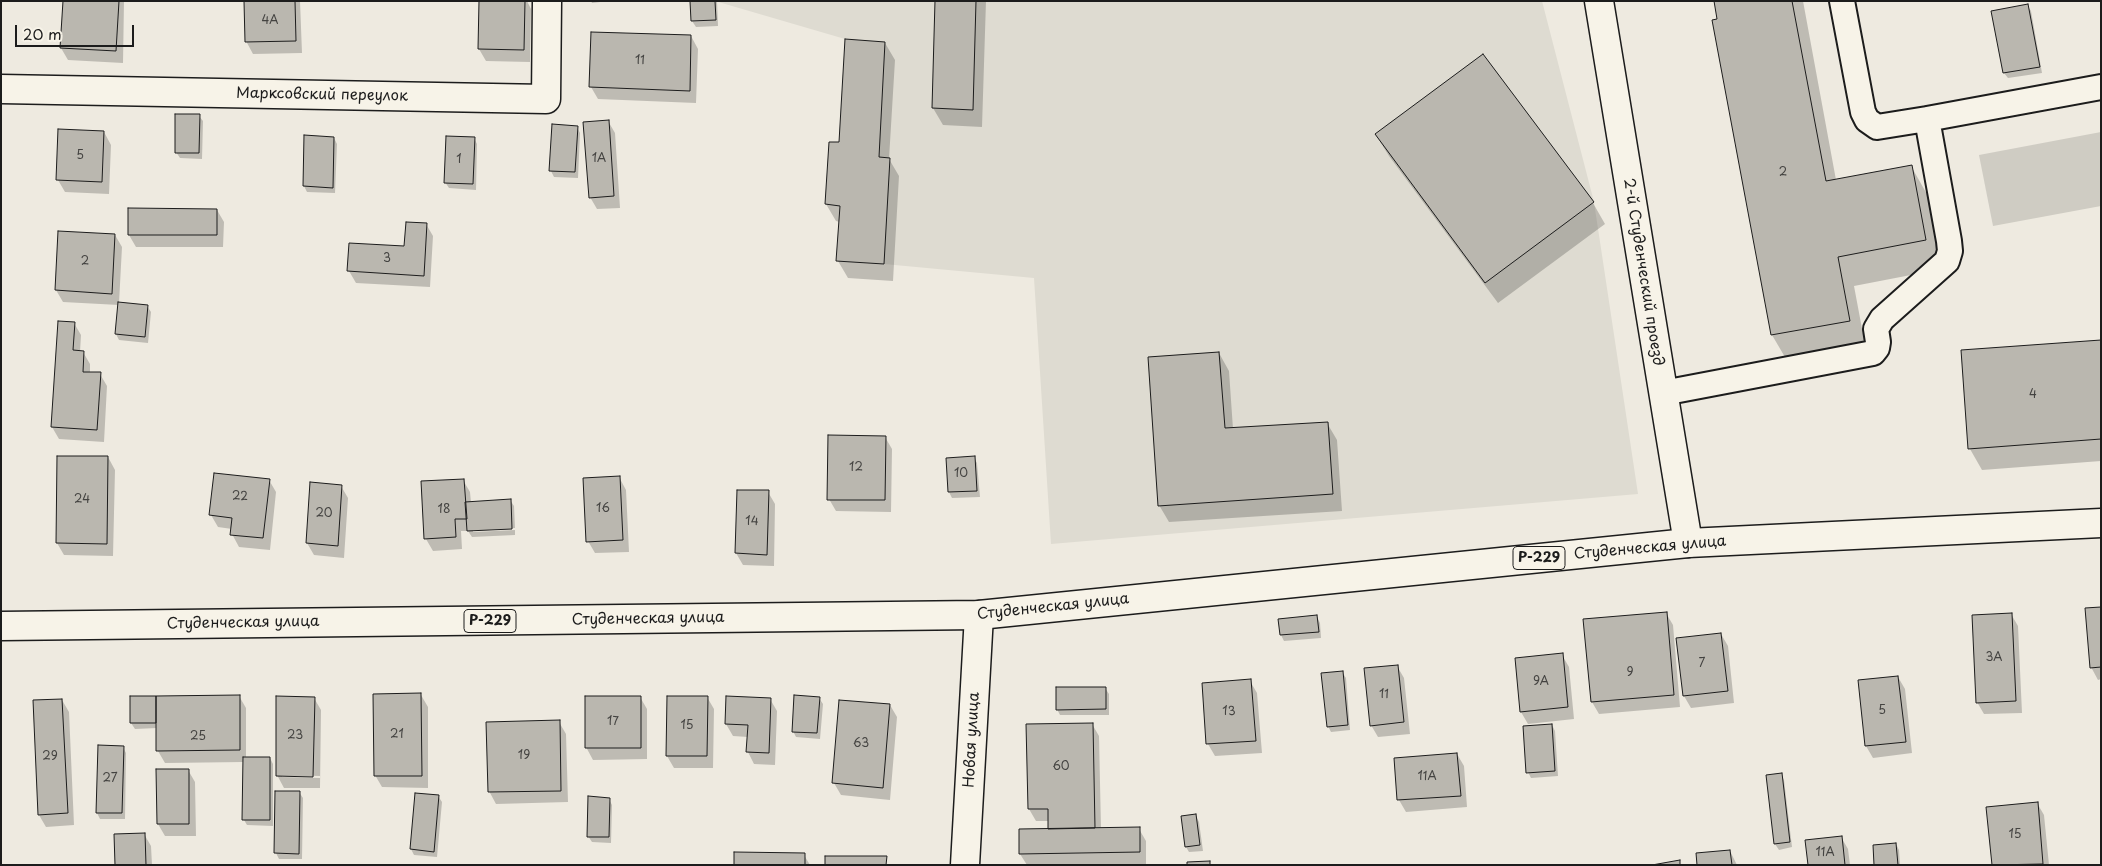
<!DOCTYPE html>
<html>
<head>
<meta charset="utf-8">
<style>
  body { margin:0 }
  #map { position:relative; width:2102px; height:866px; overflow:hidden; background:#eeeae0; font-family:"Playpen Sans",sans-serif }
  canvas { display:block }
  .frame { position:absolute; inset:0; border:2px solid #1c1c1c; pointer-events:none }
  .scale { position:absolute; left:15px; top:25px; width:119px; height:22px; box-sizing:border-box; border:2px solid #1c1c1c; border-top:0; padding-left:6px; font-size:15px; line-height:18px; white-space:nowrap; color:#1c1c1c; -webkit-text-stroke:4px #f7f3e8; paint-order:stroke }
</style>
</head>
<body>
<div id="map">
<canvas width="2102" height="866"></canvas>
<div class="frame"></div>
<div class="scale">20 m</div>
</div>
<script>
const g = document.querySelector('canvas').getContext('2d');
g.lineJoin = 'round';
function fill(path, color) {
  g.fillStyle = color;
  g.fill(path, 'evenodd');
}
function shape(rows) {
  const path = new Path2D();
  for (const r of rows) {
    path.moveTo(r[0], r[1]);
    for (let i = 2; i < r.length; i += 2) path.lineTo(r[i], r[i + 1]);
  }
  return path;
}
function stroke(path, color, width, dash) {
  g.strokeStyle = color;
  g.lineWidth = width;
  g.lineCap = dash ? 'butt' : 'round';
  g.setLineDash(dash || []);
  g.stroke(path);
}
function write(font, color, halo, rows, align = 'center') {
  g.font = font + ' "Playpen Sans",sans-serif';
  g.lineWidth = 4;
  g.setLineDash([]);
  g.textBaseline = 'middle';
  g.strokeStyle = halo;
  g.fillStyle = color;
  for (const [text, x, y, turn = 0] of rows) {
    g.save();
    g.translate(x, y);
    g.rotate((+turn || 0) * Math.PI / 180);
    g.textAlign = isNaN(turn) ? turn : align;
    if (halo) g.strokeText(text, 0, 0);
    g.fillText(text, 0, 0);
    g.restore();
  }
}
const built = shape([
  [715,1,1542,1,1594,202,1638,494,1051,544,1034,278,884,264,836,261,840,206,825,204,829,142,839,142,845,39]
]);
const green = shape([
  [2101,132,2101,206,1993,226,1979,155]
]);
const shadow = shape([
  [64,1,124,1,123,63,68,60,61,48],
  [245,1,300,1,302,53,253,54,246,41],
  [480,1,527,1,531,9,530,62,486,61,479,49],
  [591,1,609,1,592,3],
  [691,1,717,1,718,26,696,27,692,21],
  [936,1,986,1,982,127,943,125,933,108],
  [1715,1,1803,1,1836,180,1911,166,1928,196,1942,269,1854,286,1866,350,1789,364,1772,335],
  [2027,5,2031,11,2042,73,2008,78,2004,73],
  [592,33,691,36,698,49,696,103,598,99,591,87],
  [885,43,895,60,889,159,899,176,893,281,848,278,838,261,840,222,836,221,826,204,840,144],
  [1483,55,1593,203,1605,224,1498,303,1389,156,1376,135],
  [199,116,203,121,202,159,180,158,176,152],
  [608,121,615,133,620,208,597,209,590,197],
  [577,127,580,133,578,178,554,177,551,171],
  [104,132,111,145,109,194,65,192,58,180],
  [305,137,334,138,337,144,335,193,307,192,304,186],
  [474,138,477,144,476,190,449,188,445,182],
  [217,210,224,222,223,247,136,247,129,235],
  [426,224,433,236,430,287,356,283,349,271,406,248],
  [115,235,122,247,119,303,147,306,151,312,148,343,119,340,116,334,119,305,63,302,56,290],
  [74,323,81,335,80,352,83,352,90,364,90,373,100,374,107,386,104,442,59,439,52,427],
  [2101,341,2101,461,1982,470,1970,449],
  [1219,353,1229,371,1233,429,1327,423,1337,440,1342,511,1169,522,1159,505],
  [885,437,892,449,891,512,836,511,829,499],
  [108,457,115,470,113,556,64,555,57,543],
  [974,458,977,463,980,497,952,498,949,492,947,459],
  [215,474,269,480,276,492,270,550,239,547,232,534,232,529,218,527,211,515],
  [619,477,626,490,629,552,595,553,588,541],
  [463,480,470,492,471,503,510,500,514,506,515,528,473,530,473,532,515,530,515,535,472,537,468,531,461,531,462,549,433,551,426,539],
  [341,486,348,498,344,558,314,555,307,543],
  [768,492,775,504,774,566,743,565,736,553],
  [2101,608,2101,679,2098,680,2091,667],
  [1666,613,1673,625,1680,707,1599,714,1592,702],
  [2011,614,2018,626,2022,713,1984,714,1977,702],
  [1317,617,1320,623,1321,638,1284,641,1281,635,1280,620],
  [1721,634,1728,646,1734,703,1691,708,1684,696],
  [1562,655,1569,667,1574,719,1528,724,1521,712],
  [1397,666,1404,678,1410,734,1378,737,1371,725],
  [1342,672,1346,678,1350,730,1331,732,1328,726],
  [1898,677,1905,689,1912,753,1873,758,1866,746],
  [1250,681,1257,693,1262,753,1215,756,1208,744],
  [1105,688,1109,694,1109,715,1060,715,1057,709],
  [421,695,428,707,428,788,382,787,375,775],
  [239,696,246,708,246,758,270,758,273,764,273,826,247,825,244,820,244,762,165,763,158,751,157,728,135,729,131,723],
  [640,697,647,709,647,759,593,760,586,747],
  [707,697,714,709,713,768,674,768,667,756],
  [314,698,321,710,320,788,284,788,277,775],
  [282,775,320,776,320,778,282,777],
  [819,698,823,704,820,739,796,737,793,731],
  [770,699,777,711,775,765,754,764,748,752,748,737,733,736,726,724],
  [62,700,69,712,74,825,46,827,39,815],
  [890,705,897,717,890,800,841,795,834,783],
  [559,722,566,734,568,802,496,804,489,791],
  [1092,724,1099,736,1101,829,1139,829,1146,841,1146,864,1027,865,1020,854,1049,830,1049,821,1036,821,1029,809],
  [1552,725,1555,731,1558,776,1531,778,1528,772],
  [123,747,126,753,125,819,100,819,97,813],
  [1457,754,1464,766,1467,807,1406,812,1399,800,1395,759],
  [188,770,195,782,196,836,165,836,158,824],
  [1781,774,1784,780,1792,847,1779,850,1775,844],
  [299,792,303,798,302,859,279,859,276,853],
  [416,794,438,796,442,802,437,857,414,855,411,849],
  [609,799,612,805,611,843,592,842,588,836],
  [2037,803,2044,815,2049,865,1993,865],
  [1196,816,1199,822,1203,851,1189,852,1186,847],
  [144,834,151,846,152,865,116,865],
  [1841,837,1848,849,1850,865,1809,865],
  [1896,844,1899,850,1900,865,1875,865],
  [1730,851,1737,865,1698,865],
  [804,855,810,865,735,865]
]);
const building = shape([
  [63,1,119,1,116,51,60,48,63,1],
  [244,1,295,1,296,41,245,42,244,1],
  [479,1,525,1,524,50,478,49,479,1],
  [690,1,715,1,716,20,691,21,690,1],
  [935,1,976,1,973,110,932,108,935,1],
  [1714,1,1792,1,1826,181,1912,165,1926,240,1838,257,1850,321,1771,335,1712,20,1717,19,1714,1],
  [2028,4,2040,67,2003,73,1991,11,2028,4],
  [591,32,691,35,690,91,589,87,591,32],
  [845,39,885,42,879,157,890,158,884,264,836,261,840,206,825,204,829,142,839,142,845,39],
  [1483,54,1594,202,1485,283,1375,134,1483,54],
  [175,114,200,114,199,153,175,153,175,114],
  [609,120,614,196,589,198,583,122,609,120],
  [552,124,578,126,575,172,549,171,552,124],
  [58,129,104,131,102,182,56,180,58,129],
  [304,135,334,137,333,188,303,186,304,135],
  [446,136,475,137,473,184,444,183,446,136],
  [128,208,217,209,217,235,128,235,128,208],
  [406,222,427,223,424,276,347,271,349,243,404,246,406,222],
  [58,231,115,234,112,294,55,290,58,231],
  [118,302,148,305,145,337,115,334,118,302],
  [58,321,75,322,73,350,84,351,83,372,101,372,97,430,51,427,58,321],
  [2101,340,2101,439,1968,449,1961,350,2101,340],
  [1219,352,1225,428,1328,422,1333,494,1158,506,1148,357,1219,352],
  [828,435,886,436,885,500,827,500,828,435],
  [57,456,108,456,107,544,56,543,57,456],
  [975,456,977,491,948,492,946,458,975,456],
  [214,473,270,479,263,538,230,535,232,518,209,515,214,473],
  [620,476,623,540,586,542,583,478,620,476],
  [464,479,467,519,455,519,456,537,424,539,421,481,464,479],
  [310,482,342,485,338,546,306,543,310,482],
  [737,490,769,490,767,555,735,553,737,490],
  [511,499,512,529,467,531,465,502,511,499],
  [2101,607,2101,667,2090,668,2085,608,2101,607],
  [1667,612,1674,695,1591,702,1583,619,1667,612],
  [2012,613,2016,701,1976,703,1972,615,2012,613],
  [1317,615,1319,632,1280,635,1278,619,1317,615],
  [1721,633,1728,691,1683,696,1676,638,1721,633],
  [1563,653,1568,707,1520,712,1515,658,1563,653],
  [1398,665,1404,722,1370,726,1364,668,1398,665],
  [1343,671,1348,725,1327,727,1321,673,1343,671],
  [1898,676,1906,742,1865,746,1858,680,1898,676],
  [1251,679,1256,741,1206,744,1202,683,1251,679],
  [1056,687,1106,687,1106,709,1056,710,1056,687],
  [421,693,422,776,374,776,373,694,421,693],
  [240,695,240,750,156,751,156,696,240,695],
  [794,695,820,697,817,733,792,732,794,695],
  [130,696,156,696,156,723,130,723,130,696],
  [276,696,315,697,313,777,276,776,276,696],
  [585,696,641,696,641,748,585,748,585,696],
  [667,696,708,696,707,756,666,756,667,696],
  [726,696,771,698,769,753,746,752,748,725,725,724,726,696],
  [62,699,68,813,38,815,33,700,62,699],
  [839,700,890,704,883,788,832,783,839,700],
  [560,720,561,791,488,792,486,722,560,720],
  [1093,723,1095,828,1048,829,1048,809,1028,809,1026,724,1093,723],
  [1552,724,1555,771,1526,773,1523,726,1552,724],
  [98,745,124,746,122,813,96,813,98,745],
  [1457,753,1461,796,1397,800,1394,758,1457,753],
  [243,757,270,757,270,820,242,820,243,757],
  [156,769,189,769,189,824,157,824,156,769],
  [1782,773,1790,842,1774,844,1766,775,1782,773],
  [275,791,300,791,299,854,274,853,275,791],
  [415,793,439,795,434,852,410,849,415,793],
  [588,796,610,798,609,837,587,837,588,796],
  [2038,802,2043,864,1992,865,1986,807,2038,802],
  [1196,814,1200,845,1185,847,1181,816,1196,814],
  [1140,827,1140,852,1019,854,1019,829,1140,827],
  [145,833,146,865,115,865,114,834,145,833],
  [1842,836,1845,865,1808,865,1805,840,1842,836],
  [1896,843,1898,865,1874,865,1873,845,1896,843],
  [1730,850,1732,865,1697,865,1696,853,1730,850],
  [734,852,805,853,805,865,734,865,734,852],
  [825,856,887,856,886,865,825,865,825,856],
  [1680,860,1680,865,1652,865,1680,860],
  [1210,861,1210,865,1187,865,1187,862,1210,861]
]);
const lane = shape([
  [1927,119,2101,87],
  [1663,393,1873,353,1877,348,1878,342,1876,329,1882,319,1947,261,1950,251,1949,241,1927,119,1877,127,1867,120,1863,112,1842,1]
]);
const street = shape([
  [1599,1,1688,543],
  [1,89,546,99,547,1],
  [965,865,979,615]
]);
const primary = shape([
  [1,626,979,615,1688,543,2101,523]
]);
const numberNames = [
  ["4А",270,21],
  ["11",640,61],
  ["5",80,156],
  ["1А",599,159],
  ["1",459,160],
  ["2",1783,173],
  ["3",387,259],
  ["2",85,262],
  ["4",2033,395],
  ["12",856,468],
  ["10",961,474],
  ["22",240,497],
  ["24",82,500],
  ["16",603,509],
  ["18",444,510],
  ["20",324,514],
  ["14",752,522],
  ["3А",1994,658],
  ["7",1702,664],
  ["9",1630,673],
  ["9А",1541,682],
  ["11",1384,695],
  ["5",1882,711],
  ["13",1229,712],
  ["17",613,722],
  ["15",687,726],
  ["21",397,735],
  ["23",295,736],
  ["25",198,737],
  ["63",861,744],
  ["19",524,756],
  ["29",50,757],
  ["60",1061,767],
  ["11А",1427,777],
  ["27",110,779],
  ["15",2015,835],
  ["11А",1825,853]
];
const shields = [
  [1539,558,52],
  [490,621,52]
];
const shieldNames = [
  ["Р-229",1539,558],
  ["Р-229",490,621]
];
const streetNames = [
  ["Марксовский переулок",322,95,1],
  ["2-й Студенческий проезд",1643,272,81],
  ["Студенческая улица",1650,548,-5],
  ["Студенческая улица",1053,607,-6],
  ["Студенческая улица",648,619,-1],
  ["Студенческая улица",243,623,-1],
  ["Новая улица",972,740,-87]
];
fill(built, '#dedbd1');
fill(green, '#cfccc3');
fill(shadow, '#0003');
fill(building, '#bab7af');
stroke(building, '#1c1c1c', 1);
stroke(lane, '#1c1c1c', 28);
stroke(street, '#1c1c1c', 31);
stroke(primary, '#1c1c1c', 31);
stroke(lane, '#f7f3e8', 24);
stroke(street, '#f7f3e8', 28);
stroke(primary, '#f7f3e8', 28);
write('12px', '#444341', null, numberNames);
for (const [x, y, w] of shields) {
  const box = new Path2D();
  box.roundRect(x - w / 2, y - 11.5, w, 23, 4);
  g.fillStyle = '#f7f3e8';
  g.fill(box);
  stroke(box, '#1c1c1c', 1);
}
write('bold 14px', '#1c1c1c', null, shieldNames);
write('15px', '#1c1c1c', '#f7f3e8', streetNames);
</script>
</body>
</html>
